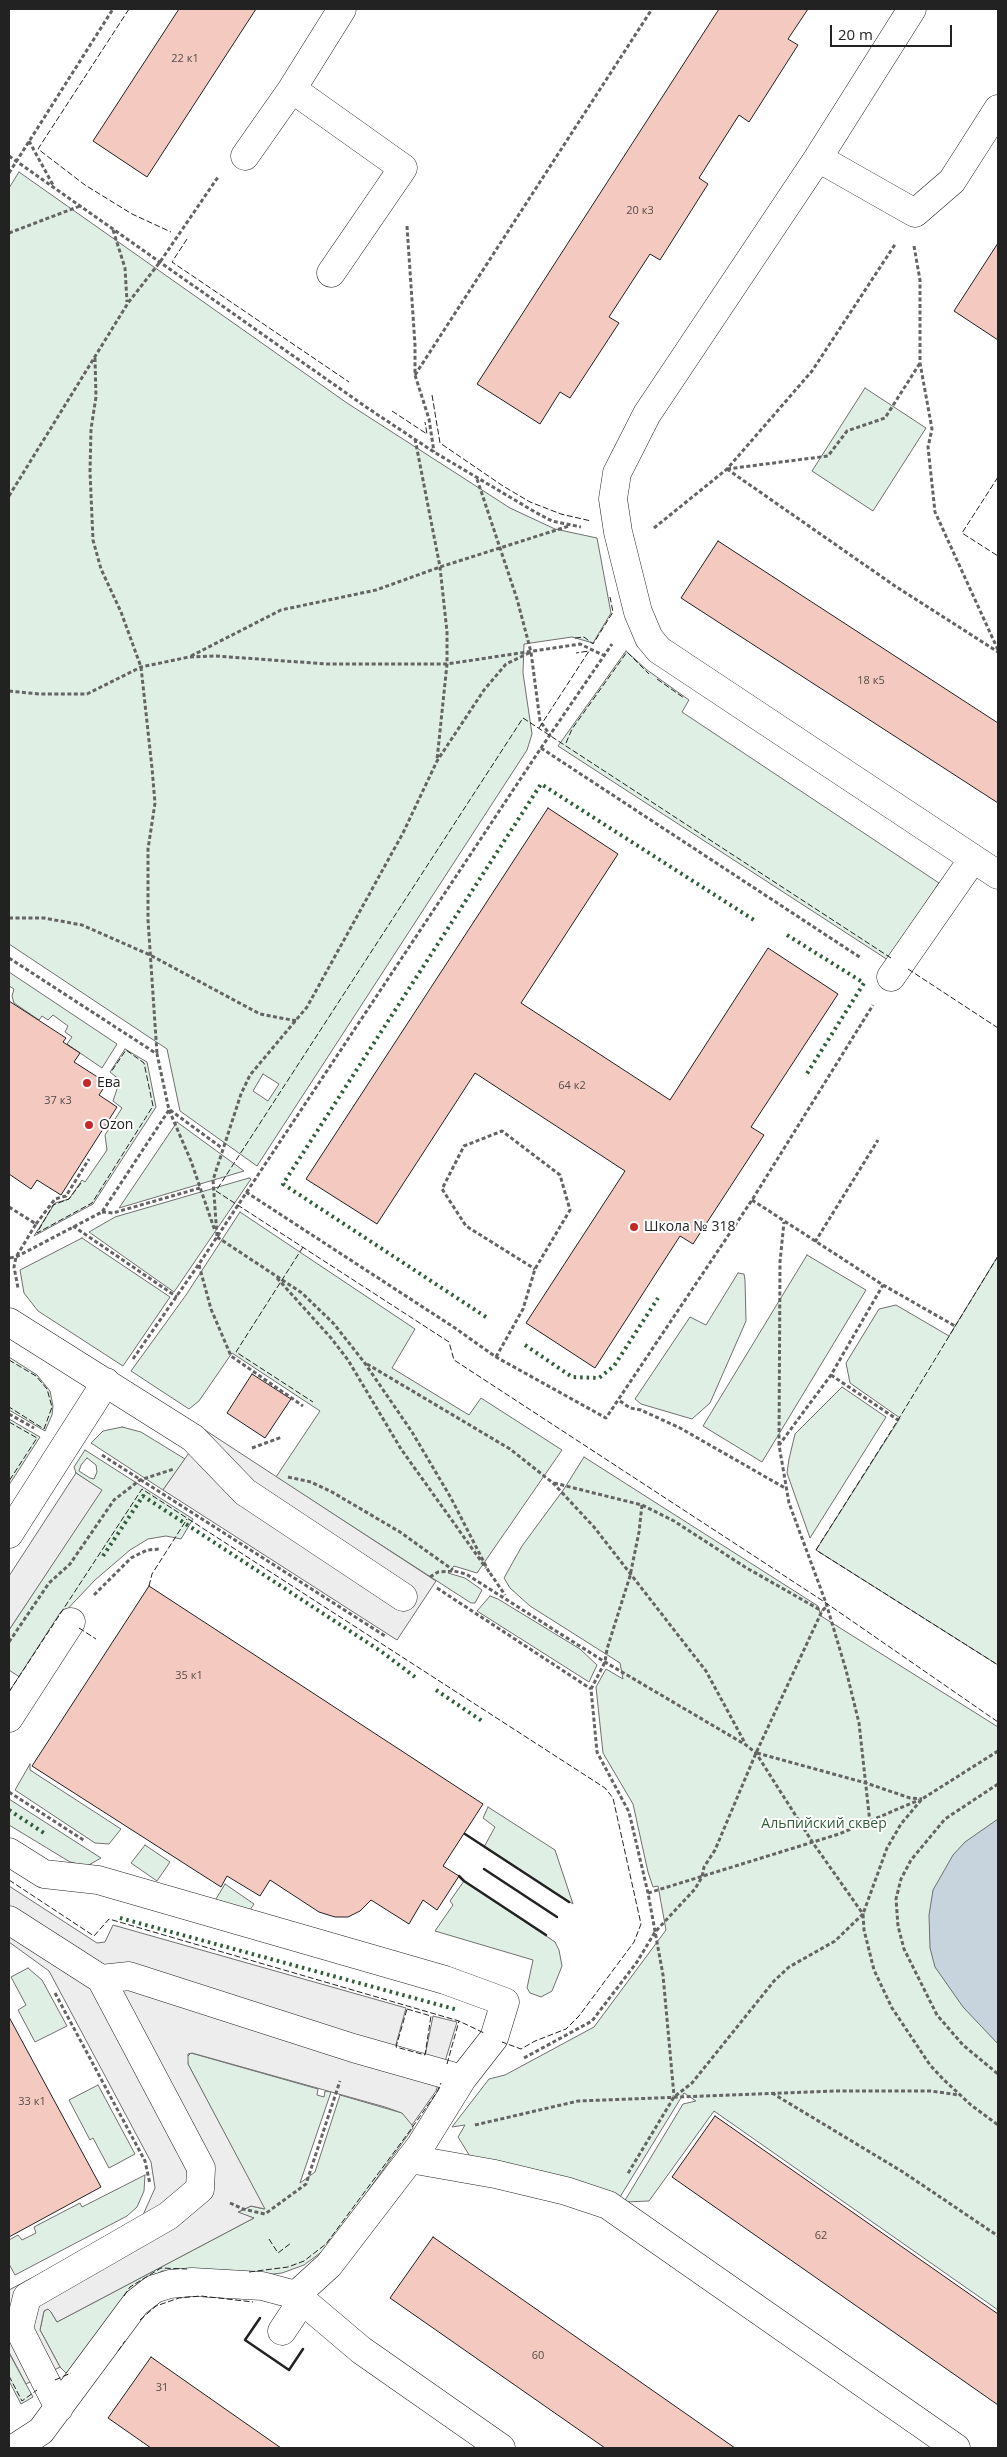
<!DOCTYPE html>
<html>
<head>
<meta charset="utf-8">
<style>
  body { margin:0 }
  #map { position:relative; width:1007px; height:2457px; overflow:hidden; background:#fff; font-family:"Open Sans",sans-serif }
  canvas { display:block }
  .frame { position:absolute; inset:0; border:10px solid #222; pointer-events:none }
  .scale { position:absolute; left:830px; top:25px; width:122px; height:22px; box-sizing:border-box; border:2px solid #222; border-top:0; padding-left:6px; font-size:15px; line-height:18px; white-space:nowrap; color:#222; -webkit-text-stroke:4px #fff; paint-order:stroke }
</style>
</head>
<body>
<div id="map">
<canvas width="1007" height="2457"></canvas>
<div class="frame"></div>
<div class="scale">20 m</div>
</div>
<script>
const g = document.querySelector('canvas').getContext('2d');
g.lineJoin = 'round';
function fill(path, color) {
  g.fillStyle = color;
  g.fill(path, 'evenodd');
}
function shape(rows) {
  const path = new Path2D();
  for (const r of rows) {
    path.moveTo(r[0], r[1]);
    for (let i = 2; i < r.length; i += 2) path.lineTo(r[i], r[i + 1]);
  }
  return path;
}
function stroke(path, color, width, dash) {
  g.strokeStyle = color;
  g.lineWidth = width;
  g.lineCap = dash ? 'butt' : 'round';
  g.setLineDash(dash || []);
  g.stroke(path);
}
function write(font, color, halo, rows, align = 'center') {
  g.font = font + ' "Open Sans",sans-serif';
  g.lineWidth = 4;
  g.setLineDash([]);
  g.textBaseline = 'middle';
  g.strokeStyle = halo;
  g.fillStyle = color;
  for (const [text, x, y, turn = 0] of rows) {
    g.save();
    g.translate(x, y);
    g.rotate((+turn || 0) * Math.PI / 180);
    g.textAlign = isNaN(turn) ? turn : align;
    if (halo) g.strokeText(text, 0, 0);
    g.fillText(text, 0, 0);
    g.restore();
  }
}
const green = shape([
  [19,172,347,403,510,508,555,529,597,538,611,613,593,643,572,637,524,644,523,673,532,734,527,750,257,1166,180,1111,167,1049,9,944,9,188,19,172],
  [263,1074,279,1084,268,1101,253,1091,263,1074],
  [865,388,926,428,873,511,812,471,865,388],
  [626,651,647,670,689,700,682,712,939,883,888,960,558,746,626,651],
  [9,972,117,1044,102,1068,67,1044,72,1037,65,1032,68,1026,53,1015,48,1020,42,1016,39,1020,14,1003,12,996,14,989,9,986,9,972],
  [125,1049,147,1062,156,1107,93,1204,34,1236,55,1203,69,1199,82,1180,85,1182,107,1150,105,1135,122,1108,113,1101,120,1080,110,1072,125,1049],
  [177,1122,244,1171,119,1208,177,1122],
  [249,1178,251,1179,174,1292,89,1232,115,1217,249,1178],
  [240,1212,415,1329,392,1368,469,1415,481,1398,562,1450,477,1573,454,1566,448,1573,465,1578,482,1590,475,1603,471,1603,276,1477,320,1411,232,1353,199,1401,189,1409,131,1371,186,1295,240,1212],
  [82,1238,170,1297,123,1366,38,1311,24,1293,20,1270,82,1238],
  [807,1255,866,1290,762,1462,703,1426,807,1255],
  [998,1256,998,1665,816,1550,900,1418,850,1383,846,1363,879,1309,896,1305,949,1336,998,1256],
  [738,1273,744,1274,745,1280,746,1321,710,1403,692,1419,641,1404,635,1399,690,1317,706,1325,738,1273],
  [9,1357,37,1375,50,1391,53,1406,52,1415,45,1431,9,1410,9,1357],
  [842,1387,886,1417,810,1538,787,1473,789,1459,795,1434,842,1387],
  [9,1419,40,1437,9,1485,9,1419],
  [122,1427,141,1432,185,1459,163,1490,91,1443,103,1431,122,1427],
  [85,1450,193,1519,181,1539,166,1536,148,1539,130,1550,95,1580,60,1617,21,1678,9,1670,9,1630,101,1490,76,1473,74,1467,85,1450],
  [87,1458,96,1465,97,1472,94,1479,90,1478,79,1471,81,1465,87,1458],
  [584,1457,818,1606,821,1616,998,1727,998,2310,714,2111,649,2201,624,2202,683,2104,696,2101,684,2093,620,2197,476,2166,458,2137,465,2125,452,2127,489,2079,505,2075,594,2027,666,1930,658,1886,653,1887,648,1872,633,1804,603,1753,596,1687,606,1669,623,1679,620,1663,530,1606,510,1588,504,1578,522,1546,564,1489,584,1457],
  [490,1596,498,1599,580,1649,597,1665,589,1682,477,1611,490,1596],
  [30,1764,30,1770,121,1829,109,1844,95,1843,15,1790,30,1764],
  [9,1799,101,1858,87,1866,70,1862,9,1825,9,1799],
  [488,1807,555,1850,573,1904,484,1847,495,1827,483,1818,488,1807],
  [145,1845,170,1862,157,1881,131,1863,145,1845],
  [464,1881,555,1942,559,1950,562,1966,552,1991,541,1997,530,1993,527,1988,533,1960,435,1931,453,1905,450,1901,464,1881],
  [225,1884,254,1904,250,1910,213,1904,225,1884],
  [28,1968,42,1980,67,2026,35,2042,18,2010,26,2005,11,1977,28,1968],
  [191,2053,318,2089,317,2095,324,2097,325,2091,331,2092,300,2183,315,2172,340,2095,402,2113,410,2120,413,2128,327,2248,304,2265,282,2273,265,2275,162,2271,133,2288,74,2373,66,2373,60,2367,40,2330,44,2311,48,2309,51,2312,57,2322,254,2218,237,2213,251,2206,264,2209,188,2064,187,2057,191,2053],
  [98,2085,135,2154,109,2168,93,2138,90,2140,69,2100,98,2085],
  [145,2175,144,2191,137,2207,127,2216,15,2275,9,2264,9,2240,18,2235,22,2240,36,2233,34,2227,80,2203,82,2207,145,2175],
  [9,2353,33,2397,21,2404,9,2381,9,2353]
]);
const parking = shape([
  [205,1430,436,1581,397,1640,163,1490,205,1430],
  [76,1473,102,1490,9,1630,9,1576,76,1473],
  [9,1886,97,1943,105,1942,113,1925,406,2008,395,2048,425,2056,433,2016,457,2022,436,2091,412,2125,402,2113,385,2107,192,2053,188,2054,188,2064,265,2209,251,2206,238,2212,254,2218,57,2322,51,2312,48,2309,44,2311,40,2330,60,2367,26,2384,9,2352,9,2290,128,2227,143,2215,155,2188,151,2162,49,1971,9,1942,9,1886]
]);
const water = shape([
  [998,1819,998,2044,963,2007,935,1967,930,1948,929,1915,933,1890,953,1855,965,1842,998,1819]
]);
const building = shape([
  [179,9,256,9,147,177,93,141,179,9],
  [719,9,808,9,788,39,798,45,749,122,739,115,699,178,708,184,660,260,650,254,609,317,619,323,570,398,560,392,540,424,477,384,719,9],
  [998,243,998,340,954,311,998,243],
  [718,541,998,723,998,803,681,598,718,541],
  [548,808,618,854,521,1003,670,1100,768,948,838,994,751,1127,764,1135,693,1244,680,1236,595,1368,526,1323,625,1171,475,1073,377,1224,306,1179,548,808],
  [9,1001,66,1038,63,1042,80,1053,74,1062,107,1083,99,1095,117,1107,61,1195,37,1180,31,1189,9,1174,9,1001],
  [252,1374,291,1399,265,1438,227,1413,252,1374],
  [149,1586,483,1804,443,1866,459,1876,437,1910,423,1900,409,1924,371,1900,360,1911,348,1917,335,1917,319,1912,270,1880,260,1896,227,1876,221,1887,32,1766,149,1586],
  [9,2017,101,2187,9,2237,9,2017],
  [715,2116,998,2314,998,2405,672,2177,715,2116],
  [433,2237,735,2448,605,2448,390,2298,433,2237],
  [151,2357,281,2448,151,2448,108,2418,151,2357]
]);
const path = shape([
  [29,141,53,185],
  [9,156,366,407,434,452,535,512,552,521,581,527],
  [9,173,113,9],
  [407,226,415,345,415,375,429,419,434,452],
  [113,230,125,268,127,302],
  [9,233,80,206],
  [914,246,920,280,920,363,932,429,928,447,935,512,998,650],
  [95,358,96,397,91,429,90,472,93,540,101,569,121,612,141,667,152,768,155,803,148,849,148,920,157,1054],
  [415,375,652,9],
  [415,439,440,567,447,632,447,664,437,760],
  [727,469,895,586,998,652],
  [727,469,828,456,847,431,885,418,920,363],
  [477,479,517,599,531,652,540,721,550,735],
  [9,496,128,303,160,262,218,177],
  [654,528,727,469,812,371,896,243],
  [191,656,281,610,376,590,440,567,569,526],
  [9,691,39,694,87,694,141,667,189,657,216,656,327,664,447,664,580,644,603,655],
  [541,748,861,958],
  [9,918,44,918,82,925,150,955,260,1014,297,1021],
  [9,958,157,1054,169,1110,102,1212,16,1257,9,1258],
  [169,1110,191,1161,215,1231],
  [170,1110,222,1148],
  [246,1192,455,1328,496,1357,606,1418,752,1200,873,1005],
  [752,1200,883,1285,955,1326],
  [9,1207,36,1224,16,1257,14,1267,18,1288],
  [102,1212,113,1213,200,1188],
  [36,1224,55,1199,66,1196,89,1159],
  [73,1226,177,1297],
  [217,1236,213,1180,241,1094,250,1075,307,1007,403,833,437,761,484,690,506,664,531,652],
  [217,1237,302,1293,334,1324,364,1362,412,1432,451,1498,490,1574],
  [815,1242,878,1140],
  [199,1265,211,1309,231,1356,303,1406],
  [277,1278,331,1338,348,1360,401,1449,486,1568],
  [496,1357,523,1309,535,1269,570,1210,560,1175,502,1131,464,1146,442,1189,466,1226,535,1269],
  [133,1359,199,1264,541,748,612,644],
  [367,1364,510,1449,553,1483,594,1527,706,1671,745,1743],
  [831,1375,898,1420],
  [620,1401,630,1408,641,1410,680,1428,785,1488],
  [9,1414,34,1428],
  [779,1445,780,1262,784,1222],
  [252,1448,282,1437],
  [102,1455,385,1636],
  [288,1477,311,1482,332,1492,400,1532,453,1570],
  [554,1483,642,1505,674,1521,745,1567,822,1611],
  [642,1505,639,1532,630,1576,607,1649,605,1662,591,1689,597,1752,629,1812,648,1893,663,1975,674,2096],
  [490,1573,505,1595],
  [430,1577,438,1572,454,1571,466,1574,605,1662,746,1745,756,1753,813,1843,863,1914,835,1941,789,1967,774,1981,692,2083,674,2097,627,2175],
  [437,1588,591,1689],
  [94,1595,131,1558,147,1550,160,1549],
  [9,1642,49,1583,70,1564,114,1500,140,1480,174,1469],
  [998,1751,922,1799,901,1824,887,1848,863,1914,864,1930,874,1970,892,2008,930,2065,943,2079,971,2105,998,2125],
  [757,1753,866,1783,910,1798,922,1799],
  [998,1784,945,1819,911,1860,901,1879,896,1899,898,1926,904,1949,937,2015,963,2045,998,2074],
  [9,1792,85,1841],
  [870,1823,859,1723,846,1670,826,1603,789,1503,779,1445,831,1375,883,1285],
  [648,1893,839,1834,919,1800],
  [55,1993,145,2161,150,2184],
  [524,2058,592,2021,637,1962,655,1932,695,1889,702,1877,704,1867,715,1850,756,1753,822,1611,827,1606],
  [772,2093,903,2172,998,2236],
  [475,2125,578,2101,835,2091,931,2091,959,2095],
  [230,2203,243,2209,265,2214,306,2184,340,2081]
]);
const minor = shape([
  [912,9,818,158,647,414,617,473,613,499,618,532,638,612,649,638,659,650,998,875],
  [245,156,292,89],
  [818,158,915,213,952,181,998,109],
  [331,273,403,168,292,89,342,9],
  [891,977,973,859],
  [9,1322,193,1438,245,1492,403,1597],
  [9,1534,106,1382],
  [9,1718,71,1622],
  [9,1852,44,1874,98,1880,445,1980,505,2002,494,2038,462,2079,421,2145,329,2265,296,2295,262,2286,192,2282,170,2284,154,2289,136,2303,41,2431,15,2448],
  [9,1920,101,1979,201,2168,200,2189,168,2216,27,2297,19,2329,59,2408],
  [101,1979,129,1976,353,2048,462,2079],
  [410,2159,495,2174,566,2191,608,2205,956,2448],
  [296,2295,361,2350,501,2448],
  [282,2331,302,2301]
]);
const hedge = shape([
  [787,935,864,983,806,1075],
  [486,1317,283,1184,541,784,754,920],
  [525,1345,572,1377,599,1378,614,1366,658,1298],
  [103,1556,143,1496,382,1652,415,1677],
  [436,1690,482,1721],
  [9,1810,47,1835],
  [120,1918,458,2010]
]);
const fence = shape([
  [129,9,38,149,85,185,132,214,171,232],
  [187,239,172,262,349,382],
  [432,395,440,443,503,486,530,502,561,514,591,521],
  [392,411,427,434,425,422],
  [998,477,962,533,998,556],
  [575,638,584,637,593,644,613,612,610,597],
  [657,679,684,698],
  [539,728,589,651,576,653],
  [566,743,572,729,627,652,649,674],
  [891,958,523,718,216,1191,449,1342,454,1360,826,1603,998,1722],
  [908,969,998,1028],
  [81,1183,69,1199,53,1205,37,1233,92,1203,153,1106,144,1063,126,1050,111,1072],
  [303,1247,236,1352,313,1402],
  [998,1256,898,1420,816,1550,998,1665],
  [9,1360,36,1376,47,1389,52,1407,44,1429,9,1407],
  [9,1422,37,1438,9,1481],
  [149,1586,152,1574,187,1519],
  [79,1628,96,1639],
  [9,1692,142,1489,605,1788,613,1798,641,1924,634,1942,579,2016,566,2029,535,2041,521,2049,502,2042],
  [9,1880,94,1936,109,1919,459,2021,484,2033],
  [407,2009,431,2016,425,2055,396,2047,407,2009],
  [447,2064,459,2021],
  [269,2239,278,2253,291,2243],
  [249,2272,288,2267,304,2261,326,2244,409,2132,437,2092,441,2083],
  [124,2296,130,2287,161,2268,187,2269],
  [140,2320,156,2306,179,2298,201,2296,253,2302],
  [118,2351,125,2341],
  [9,2376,22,2401,37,2390],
  [55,2380,71,2373]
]);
const wall = shape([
  [465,1834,569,1902],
  [484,1869,557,1917],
  [459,1876,464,1881,546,1935],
  [260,2318,245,2340,289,2370,303,2349]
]);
const markers = [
  [87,1083,5,"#c62828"],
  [89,1125,5,"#c62828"],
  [634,1227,5,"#c62828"]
];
const numberNames = [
  ["22 к1",185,59],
  ["20 к3",640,211],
  ["18 к5",871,681],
  ["64 к2",572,1086],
  ["37 к3",58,1101],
  ["35 к1",189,1676],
  ["33 к1",32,2102],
  ["62",821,2236],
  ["60",538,2356],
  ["31",162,2388]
];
const poiNames = [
  ["Ева",97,1083],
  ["Ozon",99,1125],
  ["Школа № 318",644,1227]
];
const parkNames = [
  ["Альпийский сквер",824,1824]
];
fill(green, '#e0efe3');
stroke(green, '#6f6f6f', 1);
fill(parking, '#ededed');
stroke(parking, '#6f6f6f', 1);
fill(water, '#c7d3dd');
stroke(water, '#6f6f6f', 1);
fill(building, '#f3c9c0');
stroke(building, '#222', 1);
stroke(minor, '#222', 29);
stroke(path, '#646464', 3, [4, 2.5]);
stroke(minor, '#fff', 28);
stroke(hedge, '#2f5e38', 4, [2.5, 4]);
stroke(fence, '#222', 1, [6, 2.5]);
stroke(wall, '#222', 2.5);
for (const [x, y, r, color] of markers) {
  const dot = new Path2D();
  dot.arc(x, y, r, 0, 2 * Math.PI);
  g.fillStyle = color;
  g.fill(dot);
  stroke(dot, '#fff', 2);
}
write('11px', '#564c4a', null, numberNames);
write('14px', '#222', '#fff', poiNames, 'left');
write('14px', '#2f5e38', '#fff', parkNames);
</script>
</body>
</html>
